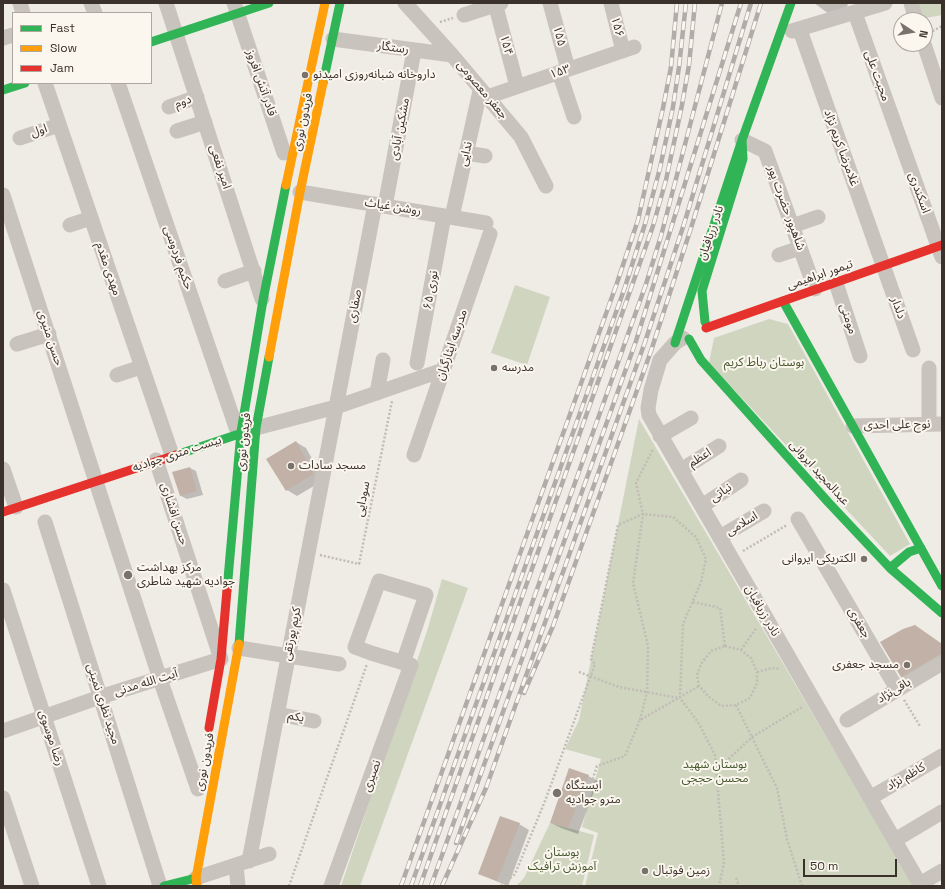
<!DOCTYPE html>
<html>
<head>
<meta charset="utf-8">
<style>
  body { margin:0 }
  #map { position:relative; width:945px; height:889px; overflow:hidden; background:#efebe5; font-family:"Space Grotesk",sans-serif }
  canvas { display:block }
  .frame { position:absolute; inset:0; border:4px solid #3a312b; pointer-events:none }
  .legend { position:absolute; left:12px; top:12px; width:140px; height:72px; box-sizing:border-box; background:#fbf6ee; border:1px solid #aea7a0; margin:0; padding:5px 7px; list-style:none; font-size:12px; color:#3a312b }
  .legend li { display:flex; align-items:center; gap:8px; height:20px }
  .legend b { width:20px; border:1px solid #aea7a0 }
  .north { position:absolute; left:893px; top:12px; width:40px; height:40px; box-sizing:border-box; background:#fbf6ee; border:1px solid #aea7a0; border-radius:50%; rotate:102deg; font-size:11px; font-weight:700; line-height:16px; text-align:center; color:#3a312b }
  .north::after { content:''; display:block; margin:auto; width:14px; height:18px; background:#79726c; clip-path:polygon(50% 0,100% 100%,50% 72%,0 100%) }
  .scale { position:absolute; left:803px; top:859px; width:94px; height:18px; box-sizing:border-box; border:2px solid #3a312b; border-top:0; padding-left:5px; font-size:12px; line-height:14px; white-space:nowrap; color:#3a312b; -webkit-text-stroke:3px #fbf6ee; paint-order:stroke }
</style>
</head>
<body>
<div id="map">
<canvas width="945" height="889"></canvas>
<div class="frame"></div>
<ul class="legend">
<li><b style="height:5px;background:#30b455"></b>Fast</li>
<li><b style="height:5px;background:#ff9f0a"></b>Slow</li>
<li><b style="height:5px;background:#e5322d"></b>Jam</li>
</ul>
<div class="north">N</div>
<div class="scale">50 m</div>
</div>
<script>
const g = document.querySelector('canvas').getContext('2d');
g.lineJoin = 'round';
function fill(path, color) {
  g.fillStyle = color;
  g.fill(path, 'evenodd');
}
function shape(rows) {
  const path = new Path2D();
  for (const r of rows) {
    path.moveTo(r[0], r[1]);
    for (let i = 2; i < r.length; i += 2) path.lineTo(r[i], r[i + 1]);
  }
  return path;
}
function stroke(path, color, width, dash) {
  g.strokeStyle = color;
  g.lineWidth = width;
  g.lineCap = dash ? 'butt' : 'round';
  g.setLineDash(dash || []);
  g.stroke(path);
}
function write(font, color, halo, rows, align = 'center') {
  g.font = font + ' "Space Grotesk","Noto Sans Arabic",sans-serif';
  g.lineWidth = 4;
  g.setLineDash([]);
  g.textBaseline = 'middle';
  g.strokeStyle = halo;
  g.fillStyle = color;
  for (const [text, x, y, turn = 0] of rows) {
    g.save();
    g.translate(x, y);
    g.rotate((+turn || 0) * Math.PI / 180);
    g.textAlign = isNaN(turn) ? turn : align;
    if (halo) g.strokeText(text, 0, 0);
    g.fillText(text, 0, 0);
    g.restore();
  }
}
const green = shape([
  [914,3,942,3,942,15,921,19],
  [515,285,550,297,527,365,491,353],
  [769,319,788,324,910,544,890,556,709,363,714,338],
  [639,419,914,886,585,886,598,833,582,827,601,759,565,749,579,720],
  [442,579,468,588,360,886,341,886,428,628],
  [550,823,594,835,582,886,516,886,524,878]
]);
const shadow = shape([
  [814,3,848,3,847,8,829,14],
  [296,442,306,448,324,480,297,496,287,490],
  [190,468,196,471,203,495,187,499,181,496],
  [915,626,942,644,942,663,911,682,901,677],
  [588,776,598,781,578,834,561,828,551,823],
  [519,824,529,830,508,886,479,874]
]);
const building = shape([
  [296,441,314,474,286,491,266,459],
  [190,467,197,491,180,496,172,472],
  [915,625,942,644,942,653,901,677,880,642,903,629],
  [569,768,589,775,568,828,550,823],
  [500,816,520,823,497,881,478,874]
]);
const path = shape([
  [440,22,453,18],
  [929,33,942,26],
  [743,551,787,525],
  [320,555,359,564,392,401],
  [693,602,720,608,725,646],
  [725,646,741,650,751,658,757,672,757,683,750,698,736,705,721,706,708,696,699,686,697,675,701,664,711,651,725,646],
  [741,650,757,627],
  [579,672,619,687,679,698],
  [757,672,772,668,780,669],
  [904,700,920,726],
  [736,705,777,788,787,839,802,886],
  [640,720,647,692,648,646,633,583,643,514,636,483,653,449],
  [717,770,752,737,802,707],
  [585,802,597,766,625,756,640,720,699,686],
  [736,878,739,886],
  [289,886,367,664],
  [501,886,515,874,545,801,595,664,591,659,618,525,643,514,673,517,696,537,706,559,701,582,683,624,680,698,698,722,715,755,724,863,719,886]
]);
const street = shape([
  [20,3,23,13],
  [91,3,95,13],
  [166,3,262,299],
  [234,3,284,153],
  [405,3,452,55,521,137,546,186],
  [495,3,517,86],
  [550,3,568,69],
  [611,3,623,51],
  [911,3,916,20],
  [855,13,942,257],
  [464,15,501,3],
  [801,30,801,33,913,350],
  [792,31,885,3],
  [3,38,13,35],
  [333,39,452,55],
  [924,44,942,98],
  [559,72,574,117],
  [45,83,172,455],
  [118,83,238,433],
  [487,97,634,47],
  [169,107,197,97],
  [177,131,205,122],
  [20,138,59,125],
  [742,140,765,151,815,289],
  [466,153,485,156],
  [300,192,486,223],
  [3,195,160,679,198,789],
  [385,206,414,51],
  [452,217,480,91],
  [70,225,91,218],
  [792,226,818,217],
  [779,255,800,248],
  [225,281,254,271],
  [836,283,860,356],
  [683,338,675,343,660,360,651,390,648,408,649,415,921,886],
  [17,344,49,334],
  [417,363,444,216],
  [117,375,141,367],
  [377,393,383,360],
  [929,424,929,368],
  [853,426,942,424],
  [256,428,336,407,443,370],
  [660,436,691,418],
  [414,455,490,234],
  [3,469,16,507],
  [681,470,719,446],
  [702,506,741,480],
  [798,519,897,689],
  [45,522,160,886],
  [720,537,764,511],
  [3,590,99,886],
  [239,648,339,664],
  [277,714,314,721],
  [847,720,942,663],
  [3,731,100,697,221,659,156,460],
  [3,798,32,886],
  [870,798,942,756],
  [895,840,942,812],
  [249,861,375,204],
  [236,865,238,886],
  [196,878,269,854],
  [920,884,942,871],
  [331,886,411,665,371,653,355,647,379,581,426,595,403,663]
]);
const fast = shape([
  [151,42,269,3],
  [323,83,340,3],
  [3,90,25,83],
  [742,140,791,3],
  [783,301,942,586],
  [689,339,701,360,828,502,890,568,942,613],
  [675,343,742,140,743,159,702,291,705,322],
  [176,455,254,429],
  [890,568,909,552,921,548],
  [227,590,241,432,263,300,286,185],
  [239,644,256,428,269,357],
  [164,886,196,878]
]);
const slow = shape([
  [286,185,325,3],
  [269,357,300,192,323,83],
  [197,886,196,878,239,644]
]);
const jam = shape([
  [706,328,942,245],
  [3,512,176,455],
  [209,728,221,659,227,590]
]);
const rail = shape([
  [524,693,553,626,651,351,691,228,761,3],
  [456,843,636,341,741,3],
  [401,886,617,283,638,220,663,108,671,67,677,3],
  [411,886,625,287,645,224,660,168,673,107,679,67,686,3],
  [420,886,653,226,666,180,682,105,689,65,695,3],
  [431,886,646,284,661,236,722,3],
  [442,886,486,788,645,342,684,224,751,3]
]);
const markers = [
  [305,75,4,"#79726c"],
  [494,368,4,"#79726c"],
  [291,466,4,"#79726c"],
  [864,559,4,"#79726c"],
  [128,575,5,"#79726c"],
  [907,665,4,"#79726c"],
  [557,793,5,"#79726c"],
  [645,871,4,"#79726c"]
];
const streetNames = [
  ["۱۵۶",617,27,76],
  ["۱۵۵",559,36,75],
  ["۱۵۴",506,45,75],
  ["رستگار",393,48,8],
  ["۱۵۳",560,72,-19],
  ["محبت علی",877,76,70],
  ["قادر آتش افروز",261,83,71],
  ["جعفر معصومی",482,90,50],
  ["دوم",183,102,-20],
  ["فریدون نوری",303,122,-78],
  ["مشکین آبادی",400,129,-79],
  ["اول",39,131,-19],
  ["غلامرضا کریم نژاد",841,148,70],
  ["ندایی",466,154,-77],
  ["امیر نفعی",220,167,72],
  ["اسکندری",919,193,70],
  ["روشن غیاث",393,207,9],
  ["شاهپور حضرت پور",786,208,70],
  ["نادر زربافیان",711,233,-71],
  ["حکیم فردوسی",178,258,71],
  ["مهدی مقدم",108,269,71],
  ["تیمور ابراهیمی",820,275,-19],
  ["نوری ۶۵",431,290,-80],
  ["صفاری",355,306,-79],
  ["دلدار",898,308,70],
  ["مومنی",848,319,72],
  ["حسن منیری",50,338,72],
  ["مدرسه ایثارگران",452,345,-71],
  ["نوح علی احدی",897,425,-1],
  ["فریدون نوری",244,442,-84],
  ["بیست متری جوادیه",177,454,-18],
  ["اعظم",700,458,-32],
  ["عبدالمجید ایروانی",819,473,48],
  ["نباتی",721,493,-34],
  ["سودایی",363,499,-79],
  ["حسن افشاری",174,514,72],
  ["اسلامی",742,524,-31],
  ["نادر زربافیان",762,611,60],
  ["جعفری",859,623,60],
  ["کریم پورتقی",292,634,-79],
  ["آیت‌ الله مدنی",146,683,-17],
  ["باقی‌نژاد",894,691,-31],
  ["مجید نظری نمینی",103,704,72],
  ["یکم",296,717,11],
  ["رضا موسوی",51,738,72],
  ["فریدون نوری",205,762,-79],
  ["نصیری",372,776,-70],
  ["کاظم نژاد",906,777,-30]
];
const poiNames = [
  ["داروخانه شبانه‌روزی امیدنو",313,75],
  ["مدرسه",502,368],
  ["مسجد سادات",299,466],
  ["الکتریکی ایروانی",856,559,"right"],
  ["مرکز بهداشت",137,568],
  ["جوادیه شهید شاطری",137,582],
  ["مسجد جعفری",899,665,"right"],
  ["ایستگاه",566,786],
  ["مترو جوادیه",566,800],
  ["زمین فوتبال",653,871]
];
const parkNames = [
  ["بوستان رباط کریم",764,363],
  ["بوستان شهید",715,765],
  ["محسن حججی",715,779],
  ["بوستان",562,853],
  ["آموزش ترافیک",562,867]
];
fill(green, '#cfd5bf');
fill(shadow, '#0003');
fill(building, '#c2b1a7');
stroke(path, '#c1bcb6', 2.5, [2, 2]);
stroke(street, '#c9c3bd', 15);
stroke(fast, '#30b455', 9);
stroke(slow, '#ff9f0a', 9);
stroke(jam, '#e5322d', 9);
stroke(rail, '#b1aca7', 4.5);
stroke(rail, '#fbf6ee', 3, [9]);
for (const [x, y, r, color] of markers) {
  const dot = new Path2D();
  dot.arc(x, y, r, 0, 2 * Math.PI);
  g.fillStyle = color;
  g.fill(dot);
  stroke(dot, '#fbf6ee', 1.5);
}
write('12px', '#3a312b', '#fbf6ee', streetNames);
write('12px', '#3a312b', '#fbf6ee', poiNames, 'left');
write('12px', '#46592f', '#fbf6ee', parkNames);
</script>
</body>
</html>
